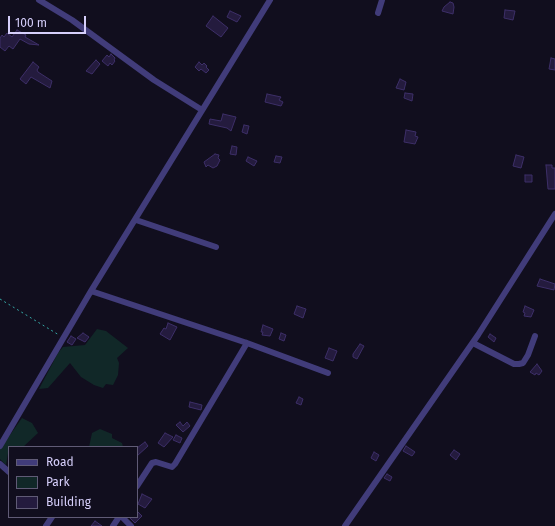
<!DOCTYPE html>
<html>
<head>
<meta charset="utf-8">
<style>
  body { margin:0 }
  #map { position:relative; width:555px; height:526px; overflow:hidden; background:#110e1e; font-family:"Fira Sans",sans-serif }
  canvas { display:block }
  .legend { position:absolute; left:8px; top:446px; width:130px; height:72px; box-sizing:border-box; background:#110e1e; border:1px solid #605b76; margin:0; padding:5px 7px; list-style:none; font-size:12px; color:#d6cffb }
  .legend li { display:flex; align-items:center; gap:8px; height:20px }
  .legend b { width:20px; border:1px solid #605b76 }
  .scale { position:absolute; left:8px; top:16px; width:78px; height:18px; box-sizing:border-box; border:2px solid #d6cffb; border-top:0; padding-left:5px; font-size:12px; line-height:14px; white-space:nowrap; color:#d6cffb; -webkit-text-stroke:3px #110e1e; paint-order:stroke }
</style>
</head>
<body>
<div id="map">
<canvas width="555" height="526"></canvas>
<ul class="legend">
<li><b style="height:5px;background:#413c7a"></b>Road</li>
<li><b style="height:11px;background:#112828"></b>Park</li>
<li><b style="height:11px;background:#241b3e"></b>Building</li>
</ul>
<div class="scale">100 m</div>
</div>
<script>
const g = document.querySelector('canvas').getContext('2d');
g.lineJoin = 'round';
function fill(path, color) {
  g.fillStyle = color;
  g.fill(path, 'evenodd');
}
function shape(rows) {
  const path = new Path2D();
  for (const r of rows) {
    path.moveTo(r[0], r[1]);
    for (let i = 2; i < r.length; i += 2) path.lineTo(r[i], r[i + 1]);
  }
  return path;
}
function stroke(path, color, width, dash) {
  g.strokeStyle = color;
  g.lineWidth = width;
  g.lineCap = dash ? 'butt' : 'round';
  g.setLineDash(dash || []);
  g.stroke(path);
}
const green = shape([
  [97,329,106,331,128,348,117,358,119,363,118,375,113,385,106,384,103,388,94,385,81,377,70,363,48,388,39,389,58,353,63,347,85,345],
  [22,418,32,423,38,433,23,447,9,447,6,465,0,459,0,449],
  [100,429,112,434,112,438,122,443,123,447,89,447,92,433]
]);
const building = shape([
  [450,2,453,3,454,7,453,14,442,11,444,7,450,2],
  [505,10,515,11,513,20,504,18,505,10],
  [230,11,241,16,237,22,227,17,230,11],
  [213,16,228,28,221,37,206,26,213,16],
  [17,30,26,35,25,37,39,45,29,44,20,39,13,49,9,46,5,51,0,47,0,38,2,35,4,37,7,33,12,37,17,30],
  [111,54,115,58,114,60,115,61,112,65,110,63,108,66,102,61,107,55,109,57,111,54],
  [551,58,555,59,555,70,549,69,551,58],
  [96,60,100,64,92,74,86,71,96,60],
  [33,62,39,67,37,70,38,72,52,81,50,88,31,77,26,84,20,79,33,62],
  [199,62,202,65,204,63,207,66,206,67,209,70,206,73,201,69,199,71,195,67,199,62],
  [400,79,406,82,404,90,396,88,400,79],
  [405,93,413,94,412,101,404,98,405,93],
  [267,94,281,97,279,100,283,102,281,106,265,102,267,94],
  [223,114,236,117,231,131,227,128,209,124,210,119,221,121,223,114],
  [244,125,249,126,247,134,242,132,244,125],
  [406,130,416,132,415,136,418,137,415,144,404,142,406,130],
  [232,146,237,147,236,155,230,154,232,146],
  [215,154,219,155,218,158,220,160,217,166,213,168,208,165,206,167,204,162,215,154],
  [516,155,524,157,521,168,513,166,516,155],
  [276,156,282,157,280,163,274,162,276,156],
  [248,157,257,161,254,166,246,161,248,157],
  [546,165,552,165,552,168,555,168,555,189,548,189,546,165],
  [525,175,532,175,532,182,525,182,525,175],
  [540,279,555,284,554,290,537,286,540,279],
  [297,306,306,309,303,318,294,314,297,306],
  [525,306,534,310,531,317,524,316,525,313,523,312,525,306],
  [168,323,177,327,170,340,160,334,164,328,166,329,168,323],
  [263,325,273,329,270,336,262,335,263,332,261,332,263,325],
  [83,333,89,337,85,342,77,338,83,333],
  [281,333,286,335,284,341,279,339,281,333],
  [490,334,496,338,494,342,488,337,490,334],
  [71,336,76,339,72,345,67,342,71,336],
  [360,344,364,346,357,359,353,357,353,354,360,344],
  [329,348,337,351,333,361,325,358,329,348],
  [537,364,542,371,539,375,536,373,535,375,530,372,537,364],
  [299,397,303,399,301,405,296,403,299,397],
  [190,402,202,405,201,410,189,407,190,402],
  [180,422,183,426,187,422,190,426,183,432,176,425,180,422],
  [165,433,173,437,164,447,158,443,165,433],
  [176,435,182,438,180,443,173,440,176,435],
  [145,442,148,446,137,456,137,448,145,442],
  [406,446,415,452,412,456,403,451,406,446],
  [454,450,460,454,456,460,450,455,454,450],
  [374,452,379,455,376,461,371,458,374,452],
  [387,474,392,477,390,481,384,478,387,474],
  [142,494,152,499,145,508,138,504,142,494],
  [137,511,142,516,135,523,129,517,137,517,137,511],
  [95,521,102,526,91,526,95,521]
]);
const path = shape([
  [0,299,59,335]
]);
const street = shape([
  [39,0,72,20,154,80,202,110],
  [378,13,382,0],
  [136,220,216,247],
  [91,291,247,343,328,373],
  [473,343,514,364,519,364,523,363,528,355,535,336],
  [0,446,91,291,270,0],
  [0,464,9,472],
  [137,486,152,463,156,462,172,467,175,464,247,343],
  [122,517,131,526],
  [46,526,52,517],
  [113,526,119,517],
  [345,526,478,335,555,214]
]);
fill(green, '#112828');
fill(building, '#241b3e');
stroke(building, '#3d2f68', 1);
stroke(path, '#36a8a6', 1, [2, 3]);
stroke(street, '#413c7a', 6);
</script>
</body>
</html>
